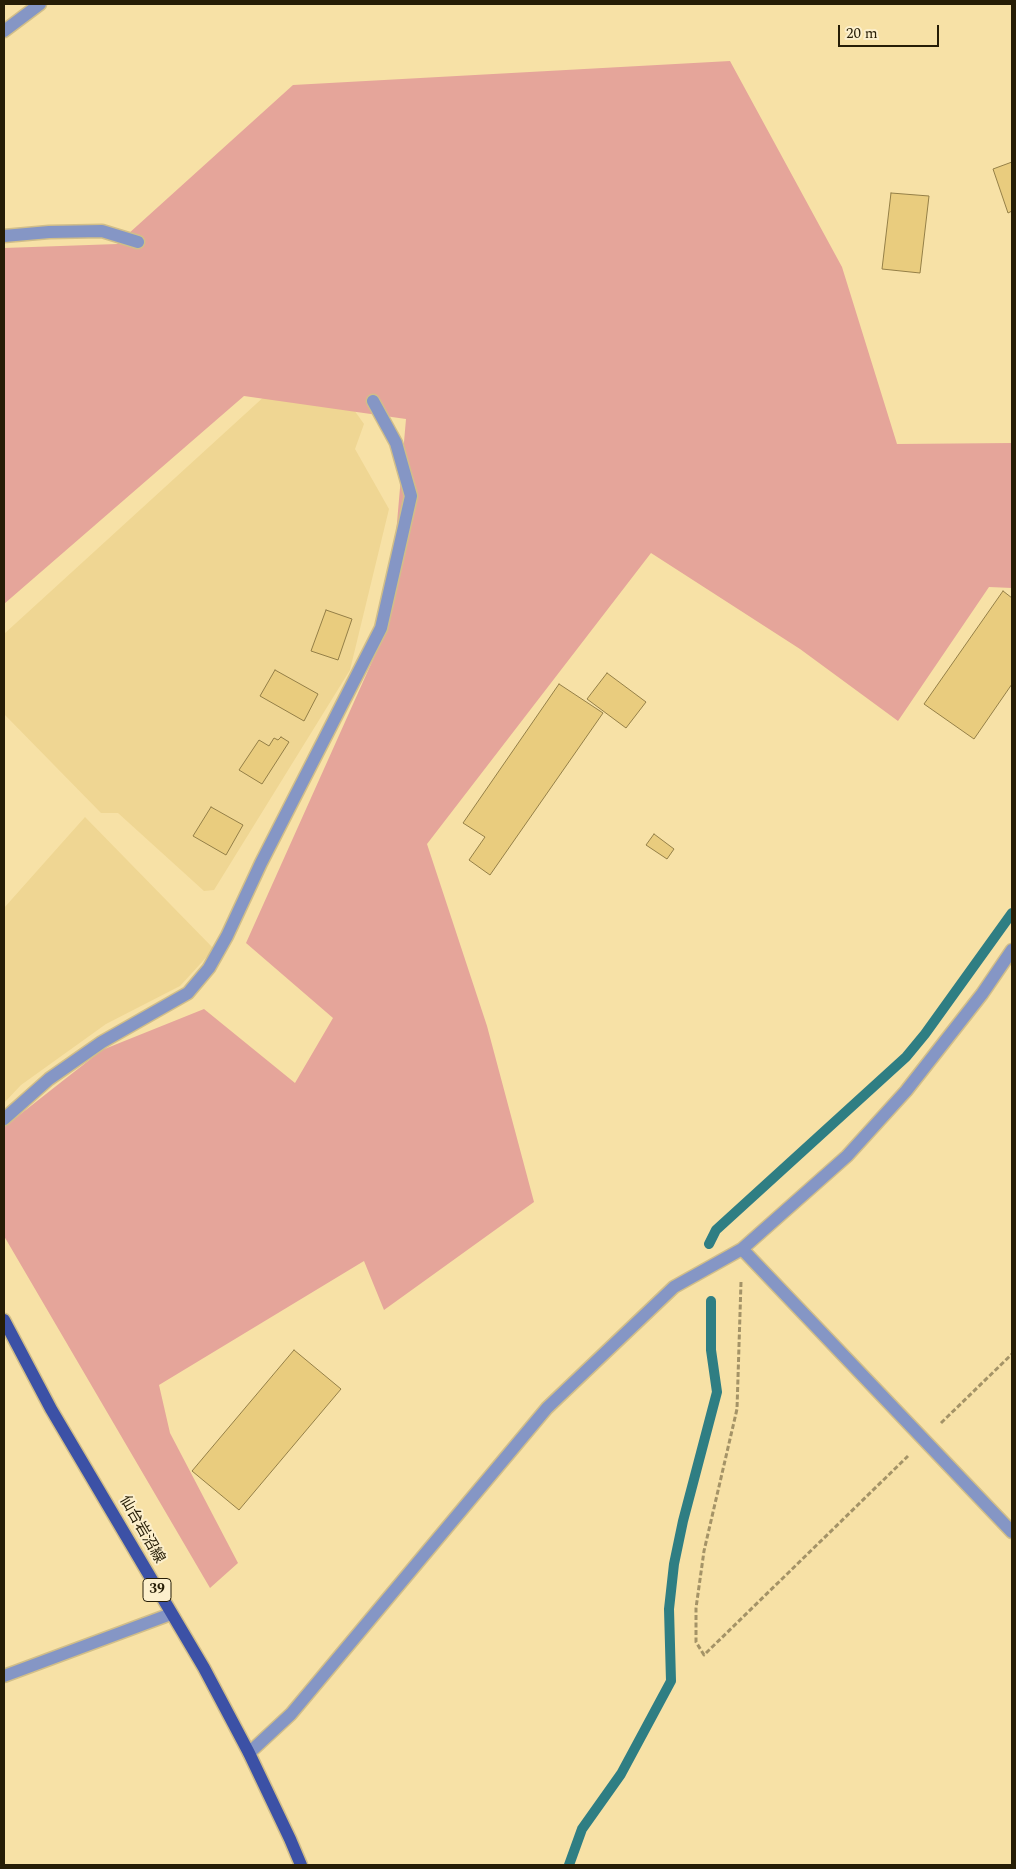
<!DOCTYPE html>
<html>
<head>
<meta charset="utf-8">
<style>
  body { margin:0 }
  #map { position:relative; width:1016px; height:1869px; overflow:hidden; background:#f7e1a6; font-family:Spectral,serif }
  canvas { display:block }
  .frame { position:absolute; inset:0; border:5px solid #261d06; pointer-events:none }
  .scale { position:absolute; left:838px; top:25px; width:101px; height:22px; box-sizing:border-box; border:2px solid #261d06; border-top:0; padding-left:6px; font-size:15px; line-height:18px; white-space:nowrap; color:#261d06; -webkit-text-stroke:4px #fcefcc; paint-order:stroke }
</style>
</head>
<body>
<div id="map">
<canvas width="1016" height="1869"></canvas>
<div class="frame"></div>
<div class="scale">20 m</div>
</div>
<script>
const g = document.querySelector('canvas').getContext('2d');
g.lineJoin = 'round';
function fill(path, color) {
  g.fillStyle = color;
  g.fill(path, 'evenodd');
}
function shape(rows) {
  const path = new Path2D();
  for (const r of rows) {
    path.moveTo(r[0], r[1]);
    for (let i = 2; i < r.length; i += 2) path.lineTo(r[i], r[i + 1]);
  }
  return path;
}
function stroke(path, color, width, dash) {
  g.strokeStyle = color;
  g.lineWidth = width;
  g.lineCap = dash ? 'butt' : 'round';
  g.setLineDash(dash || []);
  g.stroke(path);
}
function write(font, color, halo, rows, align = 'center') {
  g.font = font + ' Spectral,"Noto Sans JP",serif';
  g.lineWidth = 4;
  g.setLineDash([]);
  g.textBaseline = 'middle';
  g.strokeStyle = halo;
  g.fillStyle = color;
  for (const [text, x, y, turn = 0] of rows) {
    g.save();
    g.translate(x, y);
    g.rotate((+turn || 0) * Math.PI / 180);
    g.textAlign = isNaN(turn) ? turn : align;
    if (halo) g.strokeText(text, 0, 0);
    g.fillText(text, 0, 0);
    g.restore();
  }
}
const built = shape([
  [313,352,364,424,355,449,389,509,350,670,214,890,204,891,118,813,101,813,4,714,4,634],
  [85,817,214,949,180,986,106,1024,21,1085,4,1103,4,908]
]);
const green = shape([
  [730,61,842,267,897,444,1012,443,1012,588,989,587,898,721,800,649,651,553,427,844,487,1026,534,1202,384,1310,364,1261,159,1385,170,1433,238,1563,210,1588,4,1236,4,1127,102,1050,204,1009,295,1083,333,1018,246,943,388,626,406,419,244,396,4,604,4,248,117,244,293,85]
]);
const stream = shape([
  [709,1244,716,1230,906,1057,925,1034,1012,913],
  [569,1865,582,1829,621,1774,671,1681,669,1609,674,1564,683,1521,717,1392,711,1350,711,1301]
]);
const building = shape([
  [1012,162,1012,211,1008,213,993,169,1012,162],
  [891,193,929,196,920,273,882,269,891,193],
  [1003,591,1012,598,1012,684,974,739,924,704,1003,591],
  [326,610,352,619,338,660,311,651,326,610],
  [275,670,318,694,304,721,260,696,275,670],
  [607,673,646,702,626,728,587,699,607,673],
  [559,684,603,713,490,875,469,860,485,837,463,823,559,684],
  [281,737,289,742,262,784,239,770,259,740,269,746,274,738,278,740,281,737],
  [211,807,243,825,226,855,193,836,211,807],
  [654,834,674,849,667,859,646,845,654,834],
  [294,1350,341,1389,239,1510,192,1471,294,1350]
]);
const path = shape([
  [741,1282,737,1409,704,1551,696,1608,696,1642,704,1655,908,1456],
  [941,1423,1012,1354]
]);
const minor = shape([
  [4,31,40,4],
  [4,236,49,232,102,231,138,242],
  [4,1119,49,1079,102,1042,188,993,209,968,227,936,261,863,381,628,411,496,396,443,373,401],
  [742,1249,1012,1532],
  [4,1676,171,1614],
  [249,1753,291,1714,547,1408,674,1287,742,1249,847,1156,906,1091,982,994,1012,950]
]);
const primary = shape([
  [4,1320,51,1409,204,1668,249,1753,290,1839,301,1865]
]);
const shields = [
  [157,1590,28]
];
const shieldNames = [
  ["39",157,1590]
];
const streetNames = [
  ["仙台岩沼線",141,1530,60]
];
fill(built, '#efd693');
fill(green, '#e5a59a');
stroke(stream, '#2f7e83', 10);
fill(building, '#e9cc7e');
stroke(building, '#947f47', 1);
stroke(minor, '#d1be89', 15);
stroke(primary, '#d1be89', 15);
stroke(path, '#a49367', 3, [5, 2.5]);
stroke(minor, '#8596c5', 12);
stroke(primary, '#3c51a6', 12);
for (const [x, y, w] of shields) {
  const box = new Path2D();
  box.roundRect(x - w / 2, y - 11.5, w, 23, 4);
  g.fillStyle = '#fcefcc';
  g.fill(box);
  stroke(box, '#261d06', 1);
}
write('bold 14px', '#261d06', null, shieldNames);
write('15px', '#261d06', '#fcefcc', streetNames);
</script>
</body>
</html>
